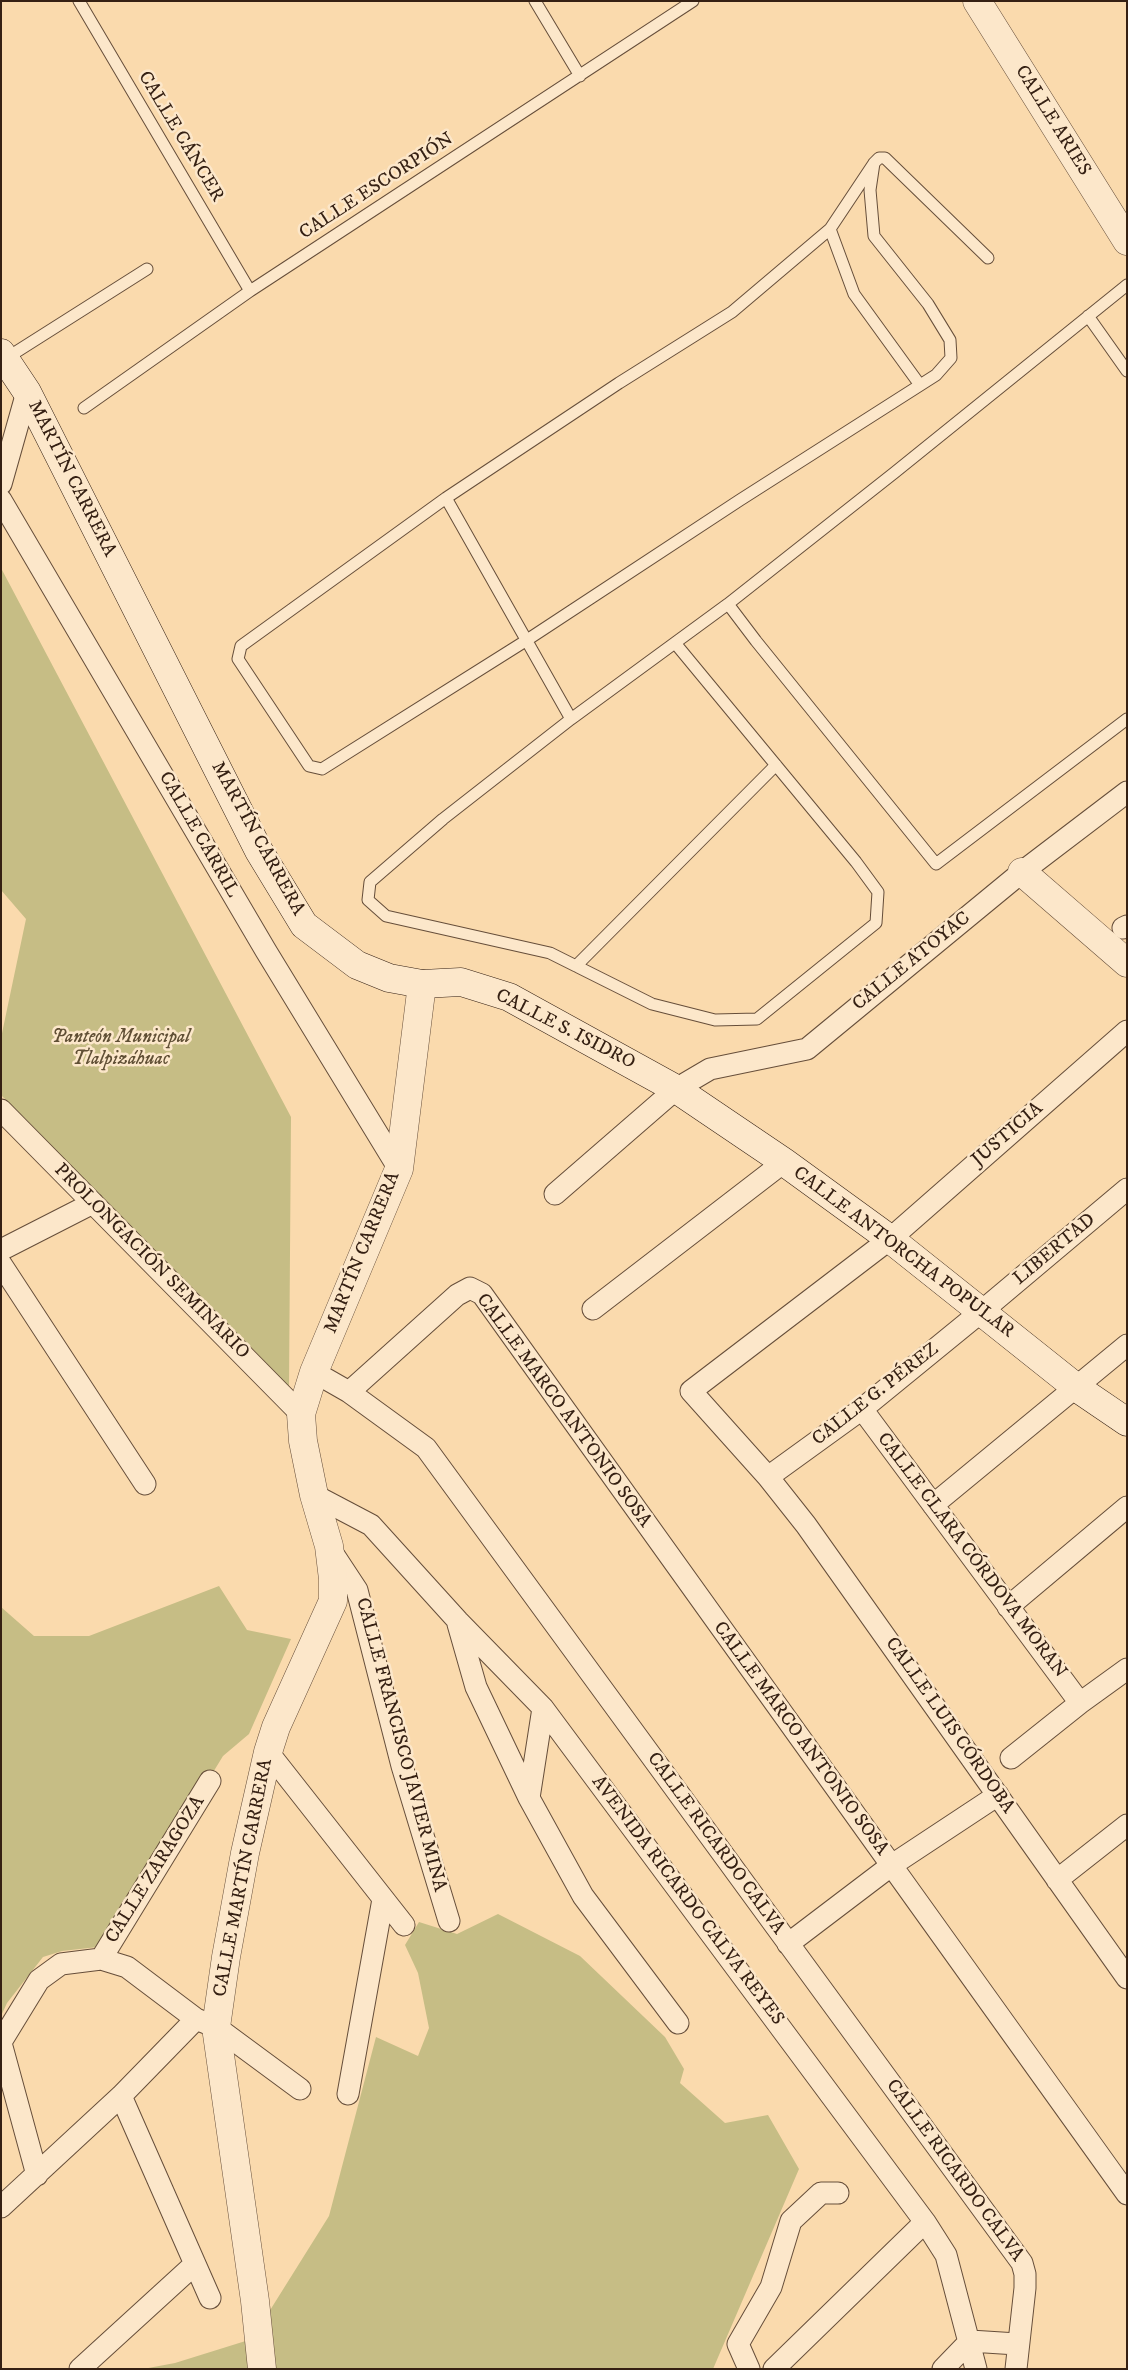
<!DOCTYPE html>
<html>
<head>
<meta charset="utf-8">
<style>
  body { margin:0 }
  #map { position:relative; width:1128px; height:2370px; overflow:hidden; background:#fadaad; font-family:"IM FELL DW Pica",serif }
  canvas { display:block }
  .frame { position:absolute; inset:0; border:2px solid #352013; pointer-events:none }
</style>
</head>
<body>
<div id="map">
<canvas width="1128" height="2370"></canvas>
<div class="frame"></div>
</div>
<script>
const g = document.querySelector('canvas').getContext('2d');
g.lineJoin = 'round';
function fill(path, color) {
  g.fillStyle = color;
  g.fill(path, 'evenodd');
}
function shape(rows) {
  const path = new Path2D();
  for (const r of rows) {
    path.moveTo(r[0], r[1]);
    for (let i = 2; i < r.length; i += 2) path.lineTo(r[i], r[i + 1]);
  }
  return path;
}
function stroke(path, color, width, dash) {
  g.strokeStyle = color;
  g.lineWidth = width;
  g.lineCap = dash ? 'butt' : 'round';
  g.setLineDash(dash || []);
  g.stroke(path);
}
function write(font, color, halo, rows, align = 'center') {
  g.font = font + ' "IM FELL DW Pica",serif';
  g.lineWidth = 5;
  g.setLineDash([]);
  g.textBaseline = 'middle';
  g.strokeStyle = halo;
  g.fillStyle = color;
  for (const [text, x, y, turn = 0] of rows) {
    g.save();
    g.translate(x, y);
    g.rotate((+turn || 0) * Math.PI / 180);
    g.textAlign = isNaN(turn) ? turn : align;
    if (halo) g.strokeText(text, 0, 0);
    g.fillText(text, 0, 0);
    g.restore();
  }
}
const green = shape([
  [1,568,291,1117,289,1387,1,1095,1,1038,26,919,1,890],
  [219,1586,247,1630,291,1639,249,1734,223,1756,107,1946,62,1951,43,1957,7,2003,1,2016,1,1607,34,1636,89,1636],
  [498,1914,580,1956,665,2037,684,2069,680,2083,725,2123,768,2115,799,2169,713,2369,143,2369,175,2363,252,2339,329,2216,376,2037,418,2056,429,2028,418,1973,405,1945,419,1922,457,1934]
]);
const service = shape([
  [79,1,250,291],
  [535,1,580,76],
  [874,163,870,190,874,236,928,304,950,340,951,358,936,375,740,500,527,640,322,769,309,766,238,659,241,646,446,498,619,383,732,312,830,229,874,163,879,158,885,158,988,258],
  [830,229,854,294,920,385],
  [1127,285,894,473,728,604,756,641,936,864,1127,719],
  [1088,316,1127,371],
  [5,359,147,269],
  [84,408,250,291,693,1],
  [446,498,571,719],
  [675,643,856,862,878,892,876,923,757,1019,715,1020,652,1004,550,953,386,916,368,900,370,882,443,819,571,719,728,604],
  [576,966,776,765]
]);
const minor = shape([
  [1,484,27,392],
  [1,500,266,951,399,1169],
  [1123,928,1127,926],
  [1127,1031,890,1239,691,1391,768,1477,806,1525,1127,1978],
  [1,1110,301,1414],
  [555,1194,676,1089,710,1069,807,1049,1022,872,1127,792],
  [1,1250,93,1203],
  [1,1264,145,1484],
  [593,1309,784,1162],
  [314,1372,349,1392,426,1448,1022,2263,1025,2274,1025,2288,1016,2369],
  [349,1392,457,1295,470,1288,482,1294,1127,2194],
  [862,1409,1080,1703],
  [768,1477,862,1409,982,1311,1127,1189],
  [314,1495,371,1525,458,1621,543,1708,925,2222,946,2255,976,2369],
  [933,1505,1127,1345],
  [330,1549,357,1590,402,1766,449,1921],
  [1008,1607,1127,1507],
  [458,1624,476,1687,529,1798,583,1896,678,2023],
  [268,1752,404,1925],
  [1011,1758,1080,1703,1127,1669],
  [529,1798,543,1708],
  [1057,1880,1127,1825],
  [788,1944,892,1865,998,1795],
  [101,1959,210,1781],
  [1,2042,39,1980,61,1964,101,1959,127,1967,196,2019,216,2027,300,2089],
  [1,2043,37,2175],
  [348,2094,383,1899],
  [121,2096,210,2298],
  [1,2207,121,2096,196,2019],
  [80,2369,195,2264],
  [749,2369,738,2344,771,2287,791,2221,821,2193,838,2193],
  [774,2369,925,2222],
  [943,2369,970,2341,1017,2344]
]);
const tertiary = shape([
  [977,1,1127,241],
  [1022,872,1127,963],
  [262,2369,255,2301,216,2027,226,1957,245,1853,268,1752,276,1727,333,1601,333,1579,329,1546,314,1495,303,1441,301,1414,314,1372,399,1169,422,984]
]);
const secondary = shape([
  [1,353,27,392,259,851,304,925,357,965,389,978,422,984,461,982,509,997,676,1089,784,1162,890,1239,1077,1388,1127,1422]
]);
const streetNames = [
  ["CALLE ARIES",1052,121,58],
  ["CALLE CÁNCER",180,137,59],
  ["CALLE ESCORPIÓN",377,187,-33],
  ["MARTÍN CARRERA",71,479,63],
  ["CALLE CARRIL",198,835,60],
  ["MARTÍN CARRERA",257,839,61],
  ["CALLE ATOYAC",912,962,-39],
  ["CALLE S. ISIDRO",565,1030,27],
  ["JUSTICIA",1008,1135,-41],
  ["LIBERTAD",1055,1250,-40],
  ["MARTÍN CARRERA",363,1253,-68],
  ["CALLE ANTORCHA POPULAR",903,1253,37],
  ["PROLONGACIÓN SEMINARIO",151,1262,45],
  ["CALLE G. PÉREZ",876,1395,-38],
  ["CALLE MARCO ANTONIO SOSA",563,1411,54],
  ["CALLE CLARA CÓRDOVA MORAN",971,1556,53],
  ["CALLE LUIS CÓRDOBA",949,1726,55],
  ["CALLE MARCO ANTONIO SOSA",800,1739,54],
  ["CALLE FRANCISCO JAVIER MINA",400,1745,75],
  ["CALLE RICARDO CALVA",715,1844,54],
  ["CALLE ZARAGOZA",156,1870,-58],
  ["CALLE MARTÍN CARRERA",244,1878,-79],
  ["AVENIDA RICARDO CALVA REYES",687,1901,53],
  ["CALLE RICARDO CALVA",954,2171,54]
];
const parkNames = [
  ["Panteón Municipal",121,1038],
  ["Tlalpizáhuac",121,1060]
];
fill(green, '#c6bd85');
stroke(service, '#664e3a', 13);
stroke(minor, '#664e3a', 23);
stroke(tertiary, '#664e3a', 29);
stroke(secondary, '#352013', 29);
stroke(service, '#fce7ca', 11);
stroke(minor, '#fce7ca', 21);
stroke(tertiary, '#fce7ca', 28);
stroke(secondary, '#fce7ca', 28);
write('19px', '#352013', '#fce7ca', streetNames);
write('italic 19px', '#604f35', '#fce7ca', parkNames);
</script>
</body>
</html>
